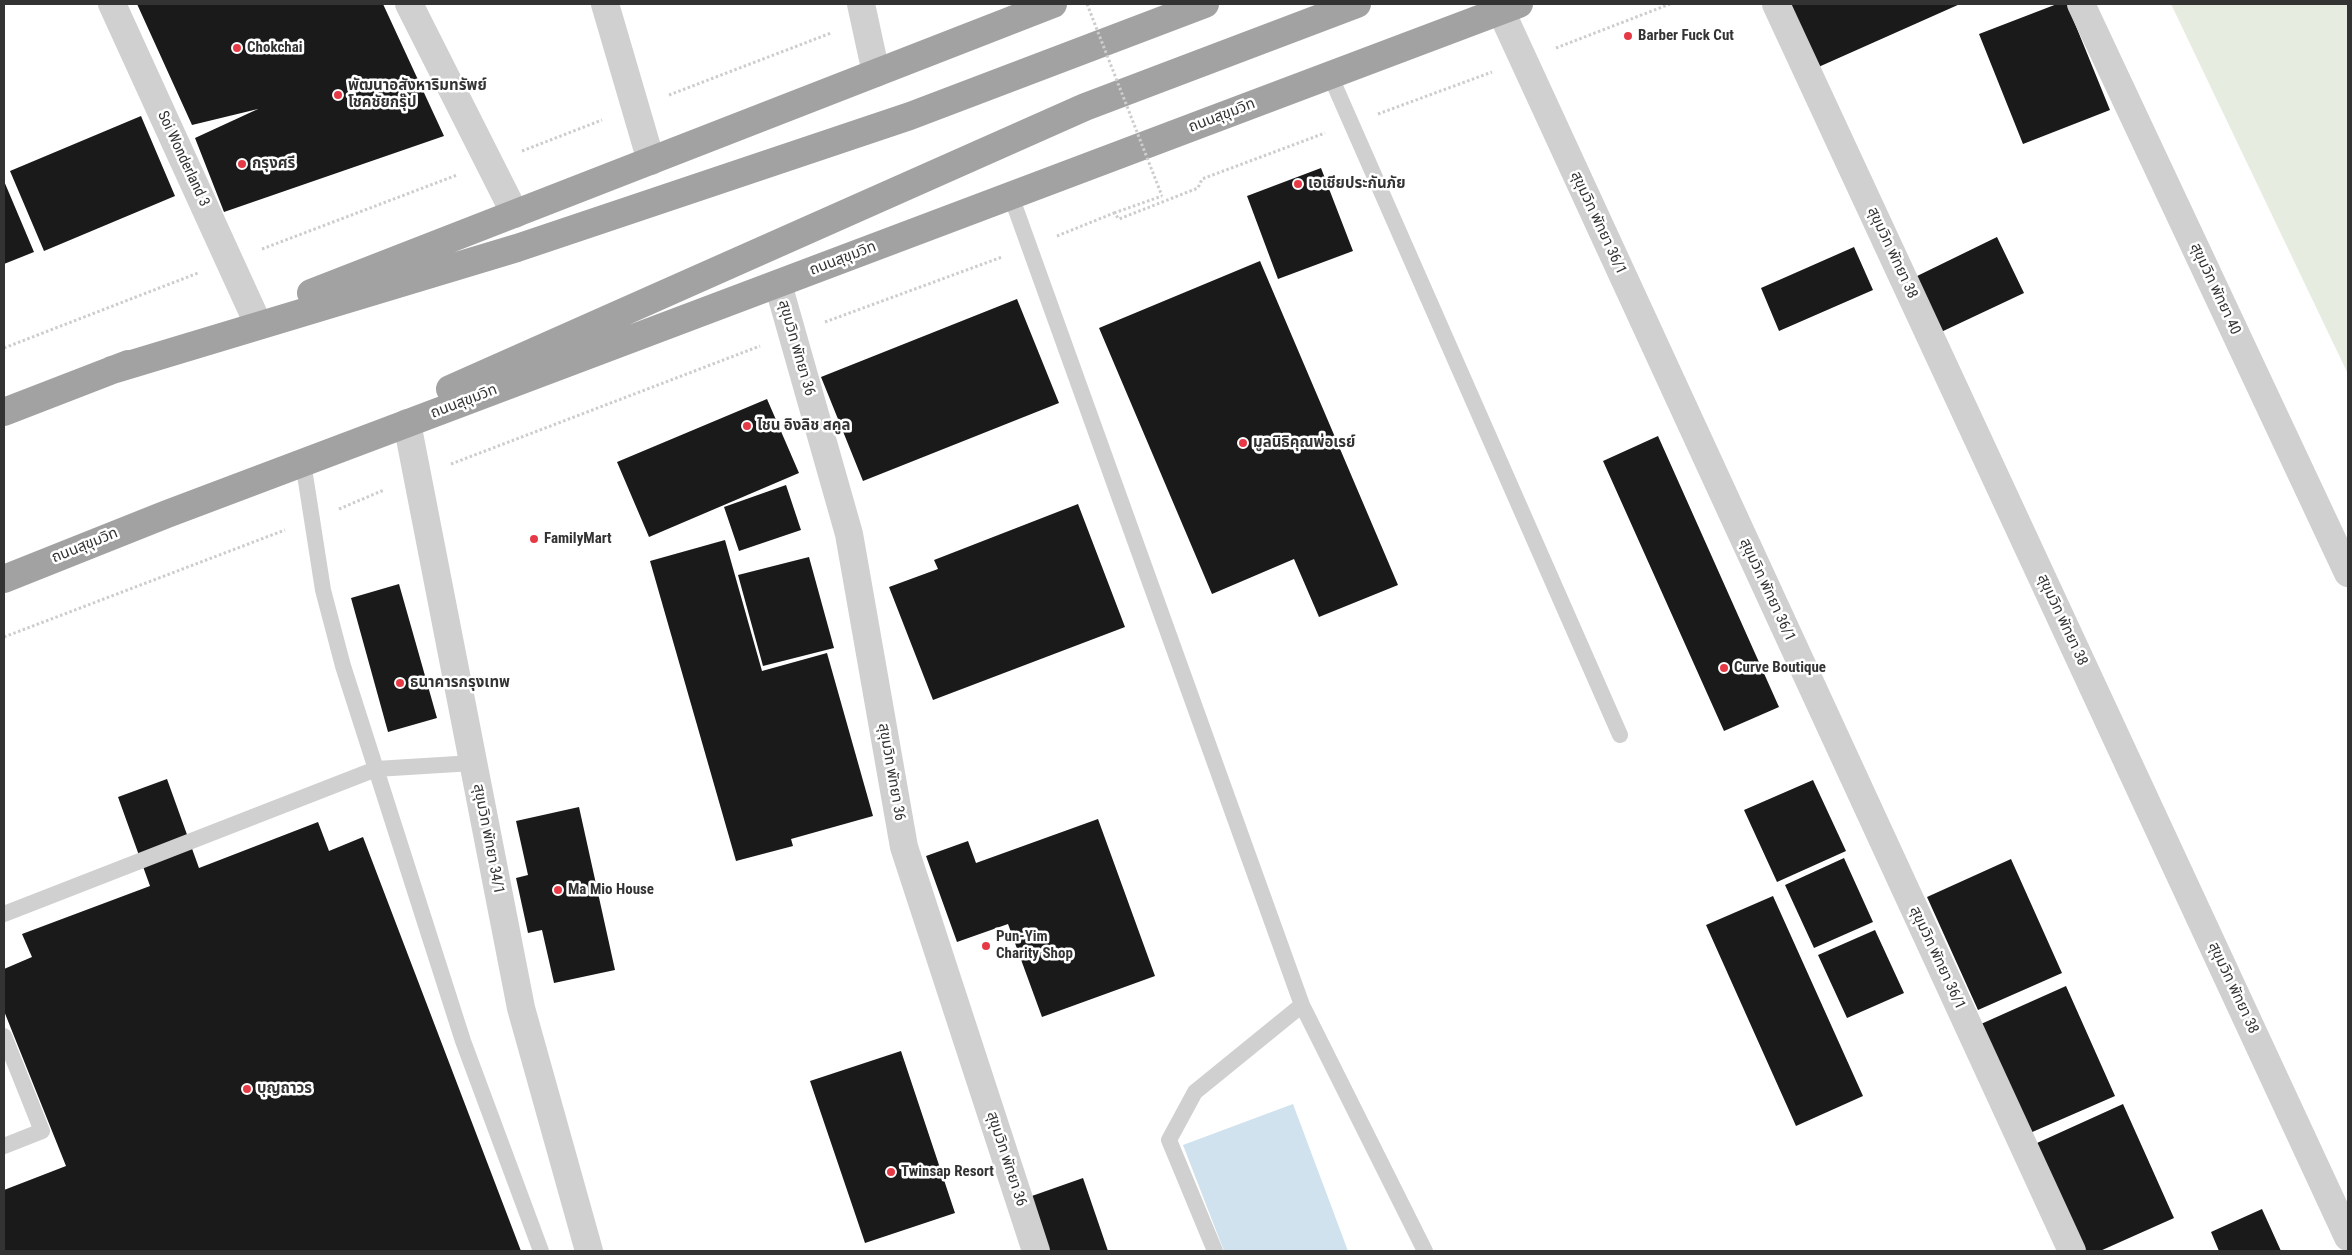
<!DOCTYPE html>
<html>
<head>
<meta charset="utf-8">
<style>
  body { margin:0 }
  #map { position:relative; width:2352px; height:1255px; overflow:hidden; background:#fff; font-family:"Roboto Condensed",sans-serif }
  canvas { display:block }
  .frame { position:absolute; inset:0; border:5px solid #333; pointer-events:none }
</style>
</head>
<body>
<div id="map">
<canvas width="2352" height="1255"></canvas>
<div class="frame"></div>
</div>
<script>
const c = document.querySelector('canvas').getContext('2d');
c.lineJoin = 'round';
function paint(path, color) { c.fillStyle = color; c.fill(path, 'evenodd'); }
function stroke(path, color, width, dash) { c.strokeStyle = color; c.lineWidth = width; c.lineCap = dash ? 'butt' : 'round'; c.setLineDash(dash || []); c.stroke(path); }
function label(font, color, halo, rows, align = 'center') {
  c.font = font + ' "Roboto Condensed","Noto Sans Thai",sans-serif'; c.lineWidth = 5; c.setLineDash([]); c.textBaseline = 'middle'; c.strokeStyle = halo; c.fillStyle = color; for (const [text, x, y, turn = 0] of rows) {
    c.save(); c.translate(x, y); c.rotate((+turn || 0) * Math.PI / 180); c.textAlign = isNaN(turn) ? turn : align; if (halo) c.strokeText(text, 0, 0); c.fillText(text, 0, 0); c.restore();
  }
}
const green = new Path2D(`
  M2171 4H2348V374Z`);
const water = new Path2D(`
  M1293 1104 1348 1251H1224L1183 1145Z`);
const building = new Path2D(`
  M137 4H383L444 136 224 212 195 138 258 109 192 125Z
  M1784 4H1960L1814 69Z
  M2057 4H2067L2110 110 2023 144 1979 34Z
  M141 116 175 196 44 251 10 171Z
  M1321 168 1353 251 1278 279 1247 196Z
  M4 181 34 252 4 264Z
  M1997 237 2024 293 1939 333 1913 278Z
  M1854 247 1873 290 1779 331 1761 288Z
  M1260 261 1398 585 1319 617 1294 559 1212 594 1099 328Z
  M1017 299 1059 403 863 481 821 377Z
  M767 399 799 473 649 537 617 462Z
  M1658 436 1779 707 1724 731 1603 461Z
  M786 485 801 530 739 551 724 507Z
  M1078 504 1125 627 933 700 889 587 938 569 934 560Z
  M725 540 762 671 827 653 873 816 791 839 793 846 736 861 650 561Z
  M809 557 834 648 763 666 738 575Z
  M399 584 437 718 388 732 351 598Z
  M167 779 199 868 318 822 329 851 363 837 521 1251H4V1190L66 1166 4 1011V969L32 957 22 934 150 886 118 797Z
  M1813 780 1846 851 1777 882 1744 810Z
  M579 807 615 970 554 983 542 930 528 933 516 878 528 875 516 821Z
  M1098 819 1155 976 1042 1017 1008 924 957 942 926 856 968 841 976 863Z
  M1844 858 1873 922 1814 948 1785 885Z
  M2011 859 2062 973 1978 1010 1927 897Z
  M1773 896 1863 1096 1796 1126 1706 925Z
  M1875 930 1904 993 1847 1018 1818 955Z
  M2066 986 2115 1096 2030 1133 1981 1024Z
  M901 1051 955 1213 865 1243 810 1081Z
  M2123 1104 2174 1218 2100 1251H2085L2037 1143Z
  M1083 1178 1108 1251H1047L1029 1197Z
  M2262 1209 2281 1251H2219L2211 1232Z`);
const path = new Path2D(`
  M1556 48 1670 4
  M669 95 831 33
  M1378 114 1492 72
  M522 151 602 120
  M1114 213 1162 196
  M1057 236 1114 213 1119 219 1198 188 1202 179 1325 133
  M262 249 457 175
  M825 322 1002 257
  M4 348 198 273
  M451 464 760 346
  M339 509 384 490
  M4 637 285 530`);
const service = new Path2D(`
  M1330 75 1620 735
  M1011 196 1302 1005 1425 1251
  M303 462 323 590 343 666 463 1041 541 1251
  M4 914 376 769 473 763
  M4 1036 42 1131 4 1146
  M1215 1251 1169 1140 1195 1092 1302 1005`);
const minor = new Path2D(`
  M112 4 254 315
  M409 4 515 214
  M605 4 651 161
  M861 4 876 73
  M1776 4 2348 1237
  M2081 4 2348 573
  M1501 11 2072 1251
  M778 284 849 534 904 847 1036 1251
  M407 423 521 1008 589 1251`);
const trunk = new Path2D(`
  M311 293 1053 4
  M112 370 517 248 910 116 1205 4
  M450 389 1085 107 1357 4
  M4 412 128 364
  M4 579 167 514 1519 4`);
const pathBridge = new Path2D(`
  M1087 4 1162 196`);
const markers = [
  [1628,36,5,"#e63946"],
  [237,48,5,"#e63946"],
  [338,95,5,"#e63946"],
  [242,164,5,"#e63946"],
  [1298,184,5,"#e63946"],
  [747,426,5,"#e63946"],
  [1243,443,5,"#e63946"],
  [534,539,5,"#e63946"],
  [1724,668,5,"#e63946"],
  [400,683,5,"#e63946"],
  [558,890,5,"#e63946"],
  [986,946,5,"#e63946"],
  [247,1089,5,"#e63946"],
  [891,1172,5,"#e63946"]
];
const poiNames = [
  ["Barber Fuck Cut",1638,36],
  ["Chokchai",247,48],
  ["พัฒนาอสังหาริมทรัพย์",348,86],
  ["โชคชัยกรุ๊ป",348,103],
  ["กรุงศรี",252,164],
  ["เอเชียประกันภัย",1308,184],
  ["ไชน อิงลิช สคูล",757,426],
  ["มูลนิธิคุณพ่อเรย์",1253,443],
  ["FamilyMart",544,539],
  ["Curve Boutique",1734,668],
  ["ธนาคารกรุงเทพ",410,683],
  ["Ma Mio House",568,890],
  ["Pun-Yim",996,937],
  ["Charity Shop",996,954],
  ["บุญถาวร",257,1089],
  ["Twinsap Resort",901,1172]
];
const streetNames = [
  ["ถนนสุขุมวิท",1222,116,-21],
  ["Soi Wonderland 3",183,159,65],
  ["สุขุมวิท พัทยา 36/1",1598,223,65],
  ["สุขุมวิท พัทยา 38",1892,253,65],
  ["ถนนสุขุมวิท",843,259,-21],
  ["สุขุมวิท พัทยา 40",2215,289,65],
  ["สุขุมวิท พัทยา 36",796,348,74],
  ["ถนนสุขุมวิท",464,402,-21],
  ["ถนนสุขุมวิท",85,546,-22],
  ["สุขุมวิท พัทยา 36/1",1767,590,65],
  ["สุขุมวิท พัทยา 38",2062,620,65],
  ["สุขุมวิท พัทยา 36",891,772,80],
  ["สุขุมวิท พัทยา 34/1",488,839,79],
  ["สุขุมวิท พัทยา 36/1",1937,958,65],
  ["สุขุมวิท พัทยา 38",2233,988,65],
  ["สุขุมวิท พัทยา 36",1006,1159,72]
];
paint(green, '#e6ecdf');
paint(water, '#cfe2ee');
paint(building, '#1a1a1a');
stroke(path, '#cdcdcd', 3, [2.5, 2.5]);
stroke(service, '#d0d0d0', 16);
stroke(minor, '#d0d0d0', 28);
stroke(trunk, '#a2a2a2', 28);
stroke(pathBridge, '#cdcdcd', 3, [2.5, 2.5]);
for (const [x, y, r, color] of markers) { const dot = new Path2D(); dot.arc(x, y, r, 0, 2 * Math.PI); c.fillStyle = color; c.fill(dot); stroke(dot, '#fff', 2); }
label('bold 15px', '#333', '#fff', poiNames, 'left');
label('15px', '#333', '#fff', streetNames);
</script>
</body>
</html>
